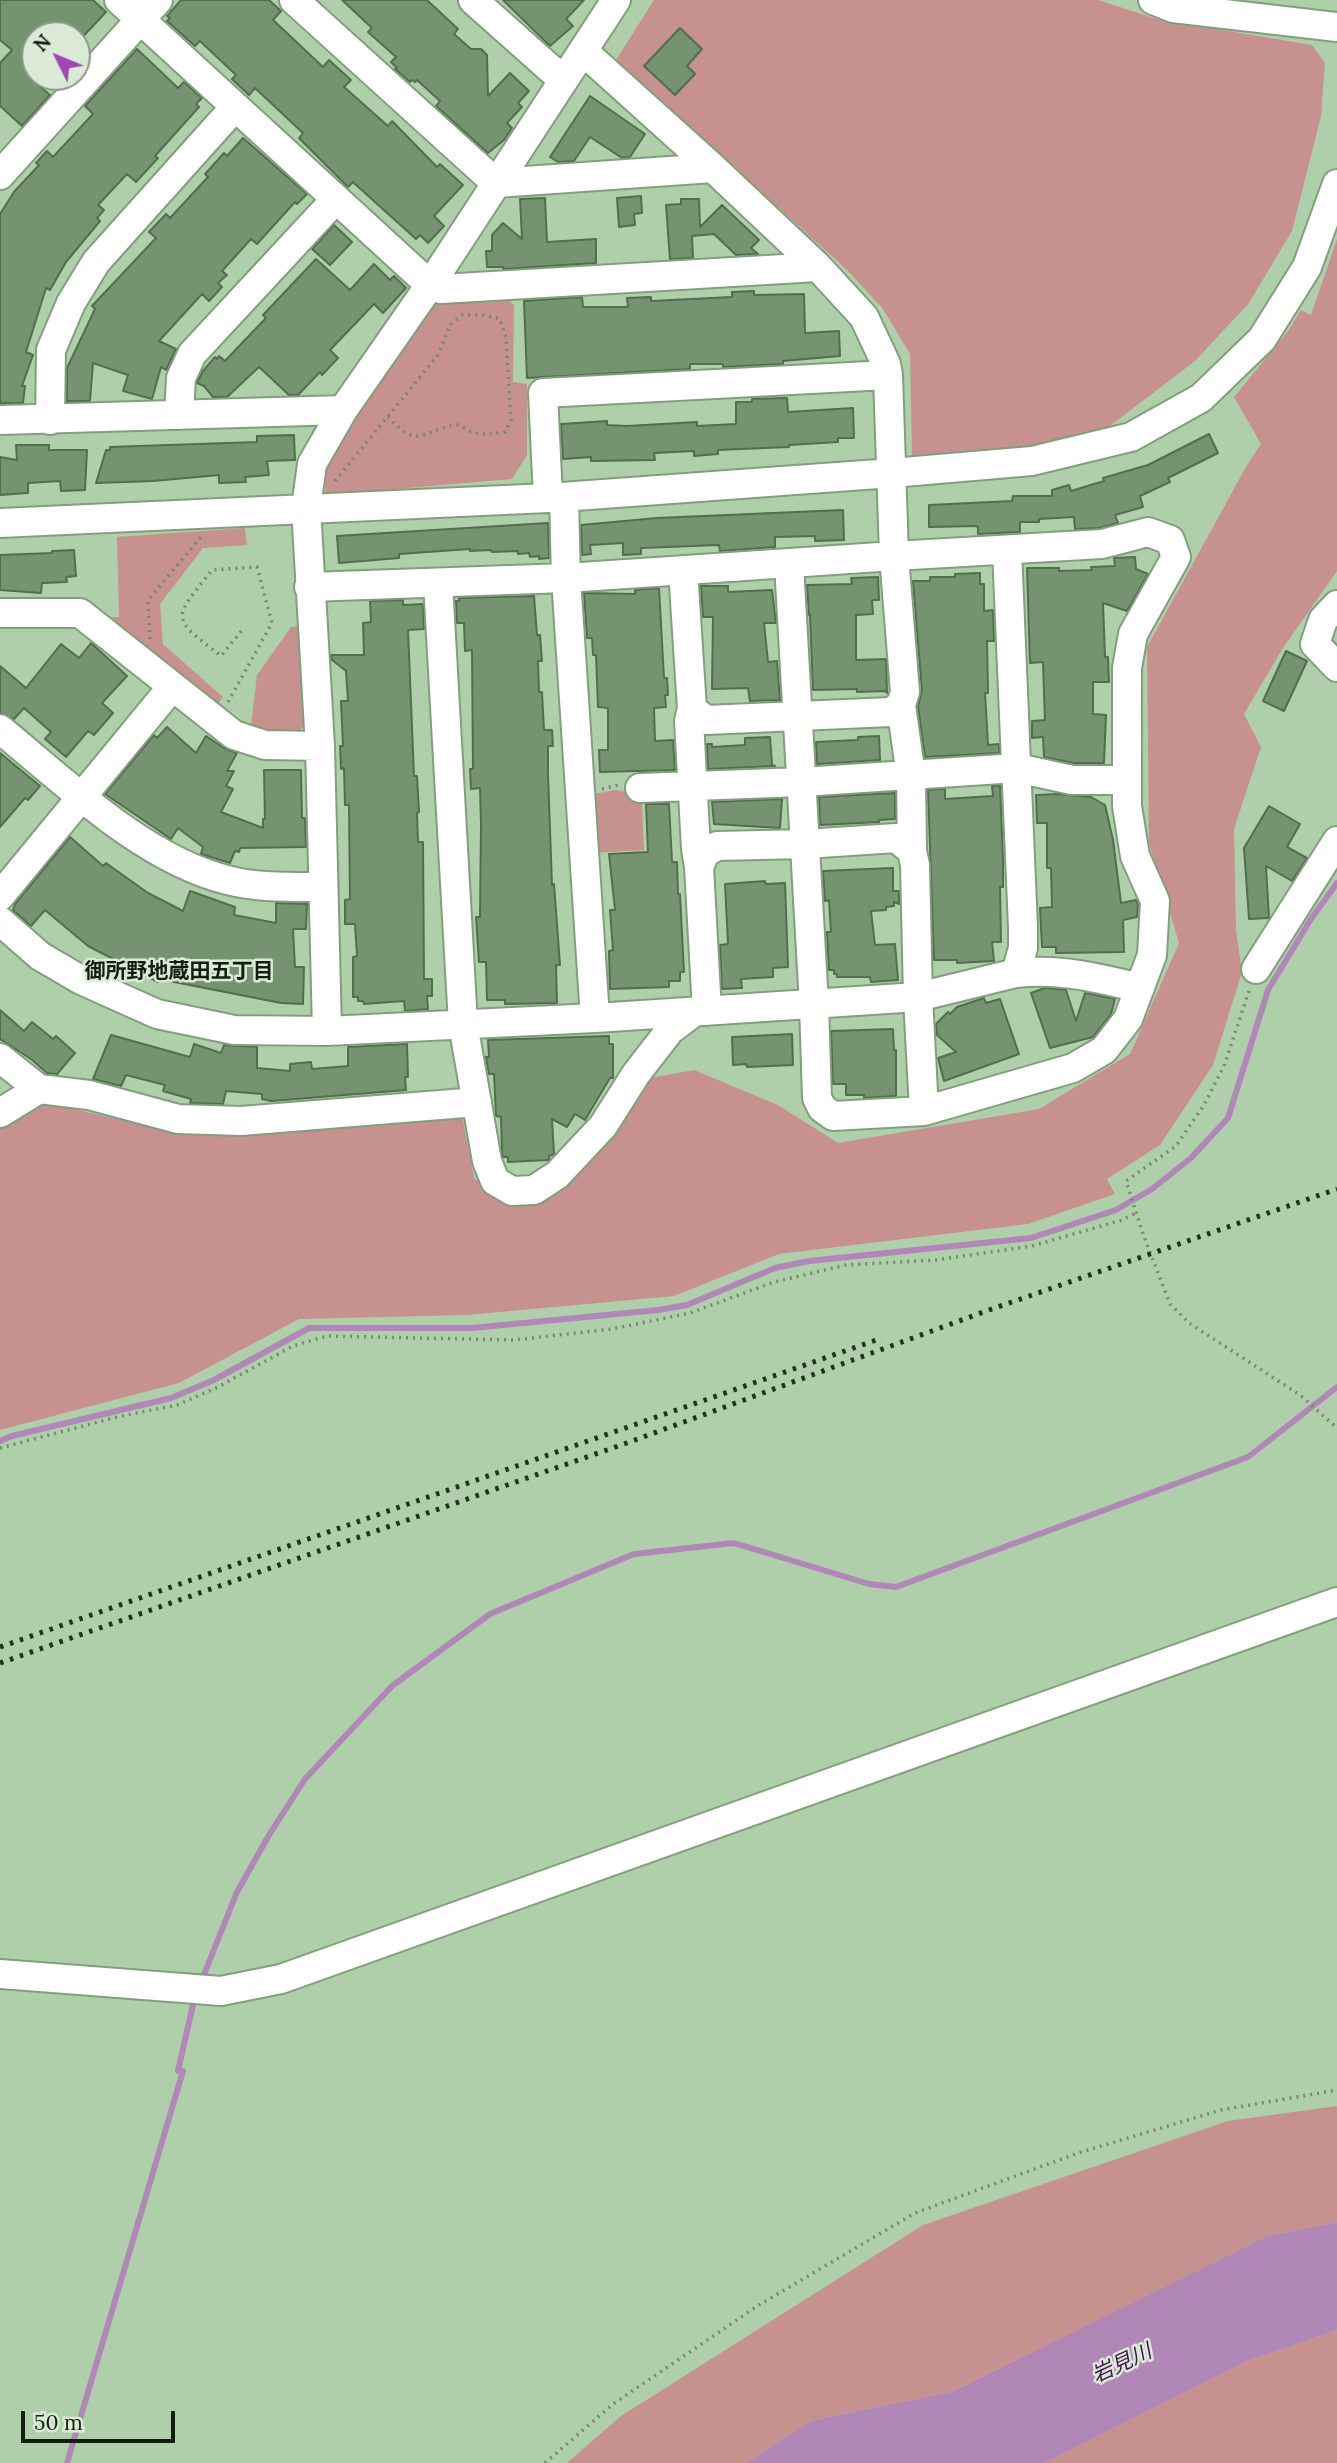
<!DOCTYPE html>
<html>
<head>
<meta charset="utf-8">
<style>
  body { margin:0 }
  #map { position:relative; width:1337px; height:2463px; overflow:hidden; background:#afcfaa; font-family:Lora,serif }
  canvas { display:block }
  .north { position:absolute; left:21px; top:21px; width:70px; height:70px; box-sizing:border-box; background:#daead7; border:2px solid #8a9888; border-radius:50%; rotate:313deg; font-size:19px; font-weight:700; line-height:28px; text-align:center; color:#131e11 }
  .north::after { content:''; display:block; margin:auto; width:24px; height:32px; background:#a147b2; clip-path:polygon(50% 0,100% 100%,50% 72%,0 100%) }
  .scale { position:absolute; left:21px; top:2411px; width:154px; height:32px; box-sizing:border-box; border:4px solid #131e11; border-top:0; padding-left:9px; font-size:21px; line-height:24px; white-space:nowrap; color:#131e11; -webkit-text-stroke:5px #daead7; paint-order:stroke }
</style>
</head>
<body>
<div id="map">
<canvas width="1337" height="2463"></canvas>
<div class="north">N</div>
<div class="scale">50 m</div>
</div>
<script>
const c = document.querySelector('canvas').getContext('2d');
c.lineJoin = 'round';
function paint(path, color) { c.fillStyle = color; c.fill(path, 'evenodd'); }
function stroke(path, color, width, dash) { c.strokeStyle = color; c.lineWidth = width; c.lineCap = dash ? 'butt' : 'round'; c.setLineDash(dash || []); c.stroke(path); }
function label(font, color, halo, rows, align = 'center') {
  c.font = font + ' Lora,"Noto Sans JP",serif'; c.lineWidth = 5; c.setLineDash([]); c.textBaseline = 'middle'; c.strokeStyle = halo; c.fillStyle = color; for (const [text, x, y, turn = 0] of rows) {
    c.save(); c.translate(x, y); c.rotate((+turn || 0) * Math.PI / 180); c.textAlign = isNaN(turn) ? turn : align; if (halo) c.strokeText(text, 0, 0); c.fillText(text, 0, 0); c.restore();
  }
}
const green = new Path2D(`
  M654 0H1098L1157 19 1312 45 1325 63 1321 116 1292 231 1249 303 1195 361 1102 432 1040 450 912 458 910 354 883 309 847 270 616 60Z
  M1337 239V571L1283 648 1244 714 1261 747 1234 829 1236 930 1242 972 1213 1065 1160 1145 1107 1179 1115 1194 1028 1224 779 1254 674 1296 467 1315 299 1319 179 1383 0 1430V1128L43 1102 156 1128 428 1107 463 1120 474 1178 511 1207 563 1185 644 1079 694 1070 778 1105 838 1143 1039 1109 1130 1054 1179 943 1149 843 1147 647 1247 465 1261 444 1234 397 1288 331 1301 310 1311 315Z
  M506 298 514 305 513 382 527 384V455L512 479 326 495 324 459 427 301Z
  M245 528 247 545 203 548 160 604 163 644 223 697 213 710 95 617H119L117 537Z
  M301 626 306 722 297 735 261 733 251 726 257 675 291 627Z
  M616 790 635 793 642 802 644 850 590 853 587 795Z
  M1337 2106V2222L1267 2236 954 2391 811 2421 747 2463H567L621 2416 923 2225 1228 2121Z
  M1337 2330V2463H1045L1247 2361Z`);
const water = new Path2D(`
  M1337 2222V2330L1247 2361 1045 2463H747L811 2421 954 2391 1267 2236Z`);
const stream = new Path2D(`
  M0 1441 12 1436 171 1398 214 1380 309 1328H472L658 1310 687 1305 775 1268 809 1261 1031 1238 1116 1210 1152 1189 1191 1158 1228 1118 1268 990 1311 919 1337 883
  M201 1982 237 1892 269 1835 305 1779 392 1686 490 1614 634 1554 734 1543 869 1584 896 1587 1248 1457 1337 1387
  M67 2463 183 2071H178L195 1996`);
const building = new Path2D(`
  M0 0H93L106 12 77 43V35H35V77L42 79 37 84 50 95 22 126 0 106V63L12 50 0 40Z
  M181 0H269L281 11 273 20 323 67 329 60 351 80 344 87 388 126 392 121 437 167 440 164 463 185 434 216 444 226 428 243 420 235 416 239 355 184 353 182 348 187 299 138 303 133 255 88 249 95 232 79 236 75 200 41 195 46 167 21 170 18 167 16Z
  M342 0H427L458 29 454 34 471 49H481L487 55 488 96 510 73 529 91 518 103 522 107 507 123 512 128 504 140 488 153 436 106 440 101 417 80 415 82 412 80 410 82 395 69 397 68 391 62 396 57 368 32 372 28Z
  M503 0H584L566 19 573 26 550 46Z
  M680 28 702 49 687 66 695 74 675 95 644 66Z
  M137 49 178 88 184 82 202 98 196 104 199 107 155 156 158 158 136 182 127 174 98 205 104 210 97 218 100 221 66 262 50 290 46 288 26 352 33 355 22 386H25L23 403H0V214L14 192 39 165 36 163 47 151 53 157 93 114 85 106Z
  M590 96 645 134 630 157 622 158 590 137 574 161 558 162 550 157Z
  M243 138 307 194 297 204 295 202 257 244 251 239 222 271 227 275 218 283 222 287 209 301 202 294 159 341 176 349 166 370 161 367 152 399 123 391 128 375 93 363 90 401H67V368L95 309 92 306 156 238 149 232 166 214 170 218 208 177 205 174 224 153 227 156Z
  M641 196 642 213 634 214 635 225 619 227 617 198Z
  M545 198 547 242 596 239V263L503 269V267H487L486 251H492V235L503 223 522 239 520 199Z
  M681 199H699L700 227 722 205 759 240 751 248 758 254 736 255 714 234 692 236 693 258 670 259 666 205 681 204Z
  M334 225 352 242 330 265 312 249Z
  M316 259 350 290 374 264 390 280 394 276 406 288 383 313 374 304 330 350 338 358 322 375 320 372 298 395H289L259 367 227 397H213L204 386 197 383 203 371 215 357 217 359 219 356 225 361 243 342 266 318 263 315Z
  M754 291V295L804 294 805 333 839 331 840 356 783 361V364L723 367V364H690V369L527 378 524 301 582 297 583 307H628L627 298 651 297V301L732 297V292Z
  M787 398 788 412 853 408 854 438H838V442L789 445V447L718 450V454L694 456V451L654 453 655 460 591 461V457L563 459 561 424 607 421V425L627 426 697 422V426L736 424V402H752V399Z
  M1209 434 1218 453 1168 478 1170 482 1140 496 1143 507 1115 515 1118 523 1099 528 1075 529 1074 517 1039 519V522H1020V532L978 534V527L976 526 929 527V505L1012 501 1013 496H1052V490L1069 485 1071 491 1104 481 1103 478 1148 465Z
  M294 435 295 460 267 461 269 475 245 477 246 482 219 483V475L153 481 96 483 106 450H110V447L257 442V436Z
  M16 445H49V450H87L85 490 61 491 60 481 28 483V493L0 495V457L17 460Z
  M843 510 844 540 815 541V536L775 537V547L720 551 719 545 641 548V554L623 555V543L590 545 591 554 582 555 581 525 657 518Z
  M548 523 549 558 539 559V556L530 557 529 553 518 554V551L492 552 491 550 470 551V549L399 554V558L339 563 337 536Z
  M74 550 76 576 66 577 67 582 42 583 41 593 0 590V555L52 553V551Z
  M1135 557 1136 569 1148 574 1127 611 1103 603 1105 657H1108L1109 682H1093V714L1106 715 1104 763H1074L1044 757 1043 737 1032 738V721L1045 720 1043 662 1030 663 1027 568H1059V571L1092 570 1091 567 1115 566 1114 558Z
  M980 573V584H984V611L993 610 994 641H987L988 693H985L988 745 999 744V753L925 757 918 706 922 691 913 581H930V577H955V574Z
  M878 577 879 600H872L873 614 856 615V660L886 659 887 693 885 691 857 692V689L813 690 810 615H809L807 585 852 584 851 578Z
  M701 586H728V592L772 590 776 623H764L768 662 777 661 780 700 750 701 748 688 712 689 713 617H703Z
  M659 588 664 678H667L668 695H665L666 707 654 708 655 741 673 740 675 770 600 772 599 750H608V708L598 707 596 655H593L592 638H587L584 593 635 594V590Z
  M534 596 537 635H540L542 661H538L539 692H542L544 730H552L553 746H548V774L552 885 554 884 560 965H556L557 1003 505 1004V1000H487L486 962H479L476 917H480L481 825 480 788 471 789 470 769H473L472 650 465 651 464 623H457L456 601H459V598Z
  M403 600V605L423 604 424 629 408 630 414 776H417L419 812 417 813 418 842H423L424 979H432V996H427L428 1009 405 1011 404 1001 364 1004 363 1001H358V997H353V957L357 956 355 924H345V900L350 899 349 805H345L344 768 341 769 340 746H343L341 701H348L346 671 332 660 331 655H364L363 623 371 622 370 601Z
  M91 643 127 676 102 703 113 713 94 735 88 731 66 757 45 739 51 732 24 708 14 719 0 713V666L26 688 61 644 79 658Z
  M1286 651 1307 661 1284 711 1263 701Z
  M167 727 196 753 206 736 224 748 237 753 227 771H234L226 786 233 789 221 812 263 828V819H265L264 770H301L302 818H305L306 847 240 848 239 852 235 851 230 863 201 854 203 847 178 828 171 839 105 794 154 735 157 738Z
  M879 736 880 760 817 764 816 742 858 740V737Z
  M770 737 772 765 775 766 708 769 707 744H712V747L745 745V738Z
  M0 753 40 786 28 800 25 798 0 827Z
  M992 786H1000L1003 858V887H1000L1001 942H992L994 961 957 963V960H934L928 790 945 789V799L993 796Z
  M895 793V819L879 820V822L820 825 819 797Z
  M1058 794 1091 797 1105 805 1113 840 1121 903 1136 900 1138 904 1137 917 1123 920 1124 952 1056 953V947H1042L1040 908 1052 907 1051 868H1047V823H1037L1036 795Z
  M782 799 780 828 714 824 712 802Z
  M646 804H669L672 862H677L678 894H680L684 972H680V981H669V987L610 989 609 951 613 950 610 910H615L609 854 648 852Z
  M1269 806 1300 824 1287 847 1307 858 1292 881 1266 866 1269 918 1249 919 1244 848Z
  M70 837 103 866 106 863 148 893 183 911 190 891 235 907 234 915 276 923V903L307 904 306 929H293L295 967H304L303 1004 281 1003 159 979 158 982 88 946 45 910 31 926 13 910 15 904Z
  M893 868V891H899V904L894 902V906L886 907V910L871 911 875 945 895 944 898 980 871 982 870 977H837V974H834V970H829L827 932H831L829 900 825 901 823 871Z
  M765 881 766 884 785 883 788 967 773 968V977L741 979 742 988 722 989 720 945 728 944 725 884Z
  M1045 988 1066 990 1076 1021 1085 993 1115 999 1111 1014 1093 1037 1050 1048 1031 993Z
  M984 998 986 1003 1000 999 1019 1054 944 1081 938 1058 956 1052 937 1035 936 1024 948 1012 950 1014 957 1007Z
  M0 1010 24 1031 32 1022 53 1039 56 1036 75 1053 57 1074 47 1073 31 1059 0 1039Z
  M893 1029 894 1050H896V1096L864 1098V1095H846V1084H833L831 1031Z
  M792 1034 793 1065 747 1067 746 1064 733 1065 732 1037Z
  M111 1035 190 1057 194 1044 221 1053 224 1045 257 1047V1068L290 1071V1064L311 1062 312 1069 348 1066V1047L407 1044 408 1077H405L406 1090 271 1101 262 1099V1094L226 1091 223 1104 190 1103 191 1099 163 1091 165 1085 126 1075 121 1086 93 1079Z
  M609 1036V1044H613V1078H610L585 1120 575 1114 567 1127 552 1119 554 1154 549 1156V1160L508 1162V1157H503L502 1153 501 1117 496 1116 494 1074H489L486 1057H489L488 1040Z`);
const path = new Path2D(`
  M335 481 438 355 450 325 462 315H484L500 319 506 339 511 420 505 432C493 434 484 435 472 432 467 430 462 426 457 425 442 425 429 437 414 436 403 434 394 423 387 416
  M150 639 148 600 201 537
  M228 702 272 623 257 567 212 570C173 620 169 616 221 656L243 629
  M602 789 618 785
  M1249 991 1224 1066 1204 1105 1176 1146 1126 1181 1143 1234 1170 1304 1189 1323 1300 1395 1337 1428
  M0 1448 117 1417 177 1405 216 1388 293 1346 327 1336 513 1340 612 1329 690 1313 774 1282 846 1265 936 1260 1032 1246 1122 1220 1138 1212
  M545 2463 613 2404 759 2305 915 2213 1078 2153 1221 2110 1337 2090`);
const minor = new Path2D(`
  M119 0 430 285 441 289 818 267
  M294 0 496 183 713 168
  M473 0 563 80
  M1153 0 1173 8 1337 27
  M583 51 713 168 818 267 864 317 886 364 888 375 894 556 1102 544 1148 532 1170 540 1176 557 1133 634 1127 668V806L1135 856 1155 901 1152 955 1128 1019 1104 1050 1073 1068 924 1111 833 1116 822 1108 817 1098 814 1005 789 564
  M0 175 158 0
  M179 415 181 378 192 354 336 199
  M0 420 343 410
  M50 420 51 350 71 303 96 262 235 107
  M564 497 566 578 595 1018
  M548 498 543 393 888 375
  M0 523 548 498 892 473 1032 461 1131 437 1201 398 1262 339 1307 267 1337 184
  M438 583 463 1024 487 1161 495 1181 512 1191 534 1190 557 1175 603 1126 636 1074 670 1030 694 1012
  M309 587 566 578 894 556 905 692 901 705 891 712 706 720 692 709 683 570
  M1337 605 1323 620 1315 644 1337 667
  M0 613H80L234 735 265 745 320 746
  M901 705 911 776 912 851
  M692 709 689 721 696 849 699 867
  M0 729C66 783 143 859 227 880 258 888 291 887 323 887
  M640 788 801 782 1017 768 1072 780H1127
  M0 896 172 687
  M0 921 40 956 81 980 157 1014 234 1030 327 1031 595 1018 918 997 1016 973 1023 948V928L1007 550
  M1256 969 1337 841
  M1016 973C1058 968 1099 978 1140 988
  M707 1011 699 867 705 853 717 846 805 844 896 838 912 851 915 865 918 997 924 1111
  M327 1031 320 746 306 508 312 464 343 410 430 285 616 0
  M0 1058 39 1089 0 1113
  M39 1089 89 1095 178 1119 241 1121 477 1102
  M0 1974 221 1991 281 1979 1337 1602`);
const rail = new Path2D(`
  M0 1647 882 1338
  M0 1663 624 1444 989 1310 1337 1189`);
const neighbourhoodNames = [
  ["御所野地蔵田五丁目",179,972]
];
const waterNames = [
  ["岩見川",1122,2364,-25]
];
paint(green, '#c79190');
paint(water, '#b087b7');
stroke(stream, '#b087b7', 6);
paint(building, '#769371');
stroke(building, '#516e4d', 2);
stroke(minor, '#819f7c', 32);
stroke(path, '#738a6f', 3.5, [2, 5]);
stroke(minor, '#fff', 28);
stroke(rail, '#233021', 5, [3.5, 7]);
label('bold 21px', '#131e11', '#daead7', neighbourhoodNames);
label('italic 21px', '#461450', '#daead7', waterNames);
</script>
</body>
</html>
